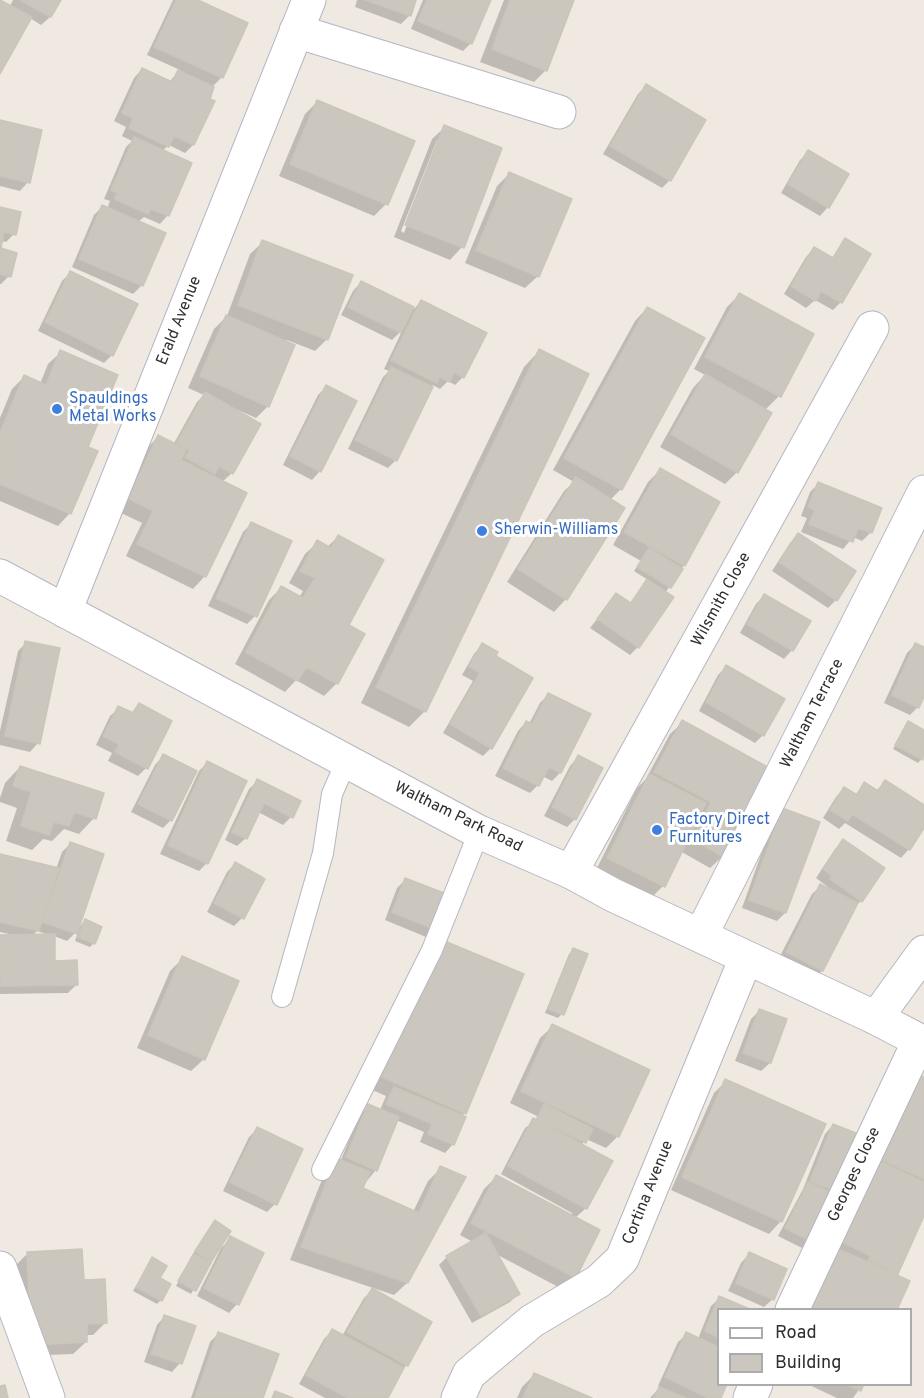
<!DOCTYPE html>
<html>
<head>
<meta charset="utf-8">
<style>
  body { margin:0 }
  #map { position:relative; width:924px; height:1398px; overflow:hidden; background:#efe9e1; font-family:Overpass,sans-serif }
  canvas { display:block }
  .legend { position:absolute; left:717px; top:1308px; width:195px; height:78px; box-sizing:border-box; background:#fff; border:2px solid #ababab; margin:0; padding:8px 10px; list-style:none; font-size:18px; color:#2e2e2e }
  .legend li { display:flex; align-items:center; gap:12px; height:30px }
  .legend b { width:30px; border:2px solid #ababab }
</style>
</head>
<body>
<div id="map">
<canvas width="924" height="1398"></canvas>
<ul class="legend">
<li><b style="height:8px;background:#fff"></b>Road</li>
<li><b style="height:16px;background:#cbc7bf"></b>Building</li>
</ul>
</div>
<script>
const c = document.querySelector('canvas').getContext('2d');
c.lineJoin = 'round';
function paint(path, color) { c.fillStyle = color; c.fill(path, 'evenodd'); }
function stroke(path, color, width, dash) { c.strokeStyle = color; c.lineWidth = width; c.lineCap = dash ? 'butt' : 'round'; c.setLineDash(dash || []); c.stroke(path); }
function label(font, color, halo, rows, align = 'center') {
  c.font = font + ' Overpass,sans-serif'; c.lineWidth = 6; c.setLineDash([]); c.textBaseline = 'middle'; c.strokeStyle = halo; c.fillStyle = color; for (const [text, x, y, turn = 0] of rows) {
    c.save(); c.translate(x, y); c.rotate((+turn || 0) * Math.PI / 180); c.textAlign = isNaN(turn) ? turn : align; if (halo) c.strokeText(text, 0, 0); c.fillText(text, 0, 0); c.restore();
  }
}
const shadow = new Path2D(`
  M13 0H59L50 17 41 25 30 18 0 71V1L10 6Z
  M173 0H194L222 77 212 87 208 99 213 102 193 145 185 153 169 145 162 151 168 215 160 224 144 217 138 222 164 234 142 285 133 294 72 267 94 215 102 207 107 209 110 201 104 199 126 147 132 141 122 136 126 127 114 121 134 78 142 69 169 82 180 70 147 55Z
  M357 0H415L409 16 401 24 355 7Z
  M423 0H489L471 43 463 51 411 29Z
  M504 0H572L546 70 534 82 480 62Z
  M646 86 670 180 662 188 603 154 638 94Z
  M317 102 386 204 374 216 279 176 305 114Z
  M0 122 28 182 20 191 0 186Z
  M445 127 462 247 450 260 394 237 432 139ZM437 140H440L404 233 401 231Z
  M809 152 828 207 820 216 781 193 800 160Z
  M509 174 538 276 525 288 465 263 497 186Z
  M0 208 14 234 6 242 1 241 0 244Z
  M845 240 841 302 833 310 815 300 806 308 784 294 806 257 814 248 831 259Z
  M263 242 327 339 315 351 287 340 268 406 256 418 238 410 232 473 222 482 205 576 193 589 126 556 142 523 117 511 146 449 158 437 173 445 197 402 204 395 188 388 214 329 227 316 250 254Z
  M0 250 9 276 1 284H0Z
  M70 273 112 355 104 363 38 331 62 281Z
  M361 282 414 309 421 301 463 377 455 385 448 381 440 389 433 385 431 387 396 460 388 468 348 449 383 377 389 371 384 369 403 329 392 340 341 315 353 291Z
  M739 295 812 334 779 396 765 410 737 472 725 484 660 447 693 388 705 375 694 369 727 307Z
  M647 308 621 489 610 500 566 599 554 612 507 582 564 491 574 482 553 470 635 321Z
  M539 351 425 711 409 727 361 703 524 367Z
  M61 352 86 448 70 513 58 526 0 501V418L12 389 24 377 40 384 48 364Z
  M327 386 320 471 312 480 283 465 318 395Z
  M660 470 718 503 681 570 665 593 638 647 630 655 590 628 616 595 629 604 648 580 634 571 641 561 613 545 648 482Z
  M818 484 871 532 862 541 853 537 843 549 801 532 807 518 801 516 810 492Z
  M251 524 255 616 247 624 208 606 243 532Z
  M798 535 836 600 828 608 772 571 790 543Z
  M338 537 347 625 363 634 337 683 324 696 296 680 285 692 235 664 269 600 281 588 299 598 303 591 289 583 305 554 318 542 327 547Z
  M764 596 792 650 784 659 740 633 756 604Z
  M26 643 38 743 30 752 0 745V731L18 651Z
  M482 645 491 748 483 756 443 733 473 681 462 675 474 654Z
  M915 645 924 649V693L918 707 910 715 884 703 907 653Z
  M726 667 763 735 755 743 699 711 718 675Z
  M548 695 560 773 552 781 542 776 538 785 530 793 495 776 518 731 526 722 529 724 540 703Z
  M139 705 170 721 146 768 138 776 108 761 112 753 96 745 110 716 119 708 130 714Z
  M683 722 769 769 723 856 710 868 680 851 663 886 651 898 596 870 637 788 646 779 670 734Z
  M908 723 924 731V756L918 763 893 749Z
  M163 756 171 820 163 828 131 812 155 765Z
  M578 757 575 819 567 827 544 816 570 766Z
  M207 763V863L199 871 160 854 199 771Z
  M20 767 94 818 79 834 64 829 52 841 43 839 32 850 6 841 17 808 0 802V798L5 783Z
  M258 781 291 817 283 825 258 812 246 838 237 846 225 840 249 789Z
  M885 782 924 807V825L909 849 901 858 845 823 839 829 823 818 836 797 844 788 855 795 864 784 876 791Z
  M783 810 785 913 777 921 742 908 774 818Z
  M844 841 861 901 855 907 822 971 814 979 778 960 812 894 821 886 828 890 829 888 816 878 835 849Z
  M70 844 77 929 85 921 94 943 90 947 75 941 79 929 67 941 54 936V962L76 985 68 993 0 994V937L13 935 0 932V855L56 869 62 852ZM37 931 49 935 32 936Z
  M235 864 242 918 234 926 207 912 227 872Z
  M405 880 434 929 426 937 385 920 397 888Z
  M573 950 562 1014 558 1018 545 1013 569 954Z
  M430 954 465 1113 461 1117 453 1144 445 1153 420 1142 424 1132 396 1120 376 1170 360 1189 413 1212 428 1181 441 1168 407 1283 394 1295 290 1260 325 1172 340 1162 360 1114 369 1106 380 1110 386 1096 370 1089Z
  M183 958 204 1059 191 1071 137 1048 170 971Z
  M760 1010 785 1020 770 1063 761 1071 735 1061 751 1019Z
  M553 1026 618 1136 606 1148 586 1139 581 1146 586 1208 575 1218 574 1277 562 1289 496 1254 518 1294 510 1302 472 1323 439 1265 447 1257 473 1242 460 1235 484 1189 496 1177 571 1216 572 1213 501 1174 525 1128 535 1121 537 1116 510 1103 540 1038Z
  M924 1079V1212L896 1273 801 1310Z
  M726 1081 781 1221 769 1234 671 1190 714 1093Z
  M833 1125 859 1136 804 1249 778 1236 803 1189 825 1134Z
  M257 1129 275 1204 267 1212 223 1191 249 1137Z
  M215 1222 210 1261 191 1294 176 1286 192 1255Z
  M231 1238 262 1254 237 1304 229 1313 197 1296 221 1248Z
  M28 1253 82 1281 105 1323 93 1335H86V1342L73 1354 19 1356 16 1265Z
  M749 1254 773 1299 764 1307 728 1291 741 1263Z
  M152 1259 158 1279 161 1300 157 1304 133 1291Z
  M372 1290 407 1365 401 1371 386 1398H325L299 1384 324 1339 332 1331 342 1336 364 1298Z
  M720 1298 719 1398H650L660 1387 658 1386 678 1342 687 1334 698 1339 711 1306Z
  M165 1316 180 1363 172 1372 144 1362 157 1325Z
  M218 1334 262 1398H191L210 1342Z
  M535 1374 588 1398H517L522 1387Z
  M807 1384H863L853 1398H837Z`);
const building = new Path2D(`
  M0 0 32 17 0 74Z
  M20 0H61L51 17Z
  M176 0H198L248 23 223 78 154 47Z
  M365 0H416L411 16Z
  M427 0H491L472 44 418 21Z
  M510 0H574L547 71 492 49Z
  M142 68 172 82 178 70 214 87 210 99 215 101 194 145 174 136 169 147 129 128 133 118 122 113Z
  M646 84 706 120 671 181 610 146Z
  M317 100 415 141 388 205 290 164Z
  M0 120 42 130 30 183 0 176Z
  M444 125 502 148 464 248 405 225Z
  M134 137 192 163 169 216 151 209 148 214 115 199 117 193 111 190Z
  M808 150 849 174 829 208 788 184Z
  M509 172 572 199 539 277 476 250Z
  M102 205 166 233 143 286 79 259Z
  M0 207 21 212 16 235 4 232 1 248 17 253 11 277 0 274Z
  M845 238 871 254 842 303 821 291 816 301 791 286 814 247 833 258Z
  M262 240 353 275 328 340 238 305Z
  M70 271 138 304 113 356 45 322Z
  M361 281 414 307 401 333 348 307Z
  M739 293 814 334 781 397 705 357Z
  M421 300 487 333 464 378 454 372 450 382 440 377 437 383 391 360Z
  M647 307 705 338 622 490 564 458Z
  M226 315 295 345 269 407 200 376Z
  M539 349 589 374 426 712 376 687Z
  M60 350 118 375 88 447 98 451 71 514 0 484V433L24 375 46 385Z
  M391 367 433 387 397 461 355 440Z
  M705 374 772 413 738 473 671 434Z
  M326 385 357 401 321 472 290 456Z
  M205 392 261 424 233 474 219 466 215 474 185 457 190 450 177 442Z
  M158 435 186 449 181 460 247 493 206 577 137 544 153 511 128 498Z
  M660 468 720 502 685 566 624 532Z
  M576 477 625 508 567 600 518 569Z
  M818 482 882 508 872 533 858 528 853 542 809 524 815 510 808 507Z
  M251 522 292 541 257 617 216 598Z
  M798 533 856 571 837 601 779 562Z
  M338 535 384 560 349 625 365 634 338 684 306 667 298 681 246 652 281 586 303 598 315 578 300 571 317 540 331 548Z
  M649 548 683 569 671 588 637 567Z
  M647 579 674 597 639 648 597 619 616 593 631 603Z
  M764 594 811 621 793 651 747 624Z
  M25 641 60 648 40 744 5 736Z
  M482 643 498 652 496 656 533 678 492 749 450 724 480 673 469 666Z
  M915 643 924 647V697L919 708 892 695Z
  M726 665 785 699 764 736 706 702Z
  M548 693 591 714 561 773 549 767 539 786 503 768 526 721 532 724Z
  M139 703 172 721 148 769 115 752 119 744 103 736 118 706 133 713Z
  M682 720 771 769 724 857 692 839 711 802 654 772Z
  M908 721 924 730 923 760 895 745Z
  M163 754 197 771 172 821 138 804Z
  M578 755 603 768 576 820 552 807Z
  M207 761 247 781 208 864 168 845Z
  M20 766 104 793 96 819 74 812 69 826 54 822 49 835 21 826 31 792 13 786Z
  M649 774 706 803 665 887 607 858Z
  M257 779 301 801 293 818 264 803 247 839 232 832Z
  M885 780 924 805V828L910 850 852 814 848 821 830 810 844 787 857 795 864 782 878 791Z
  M782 808 820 822 786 913 749 900Z
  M843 839 885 868 862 902 830 879 832 876 823 869Z
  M70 842 104 854 77 934 43 922Z
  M0 854 59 868 39 931 0 922Z
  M235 862 265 879 244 919 214 903Z
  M405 878 449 895 436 930 392 912Z
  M820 884 858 903 823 971 786 952Z
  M85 919 102 927 95 944 78 937Z
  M55 934V961L77 960 78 985 1 986 0 935Z
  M442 940 524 974 466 1114 382 1077Z
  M573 948 588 954 564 1015 548 1009Z
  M182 956 239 981 205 1060 148 1035Z
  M759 1009 787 1019 771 1063 743 1053Z
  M552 1024 650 1070 619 1137 521 1091Z
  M917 1074 924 1077V1179L878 1158Z
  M725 1079 826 1124 782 1222 682 1177Z
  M394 1087 466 1117 454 1145 428 1134 432 1124 386 1104Z
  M368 1104 399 1117 377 1171 346 1157Z
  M544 1104 593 1129 586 1143 537 1119Z
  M533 1118 613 1161 587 1209 508 1166Z
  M833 1124 861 1135 838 1192 810 1181Z
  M257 1127 303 1149 277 1205 230 1182Z
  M336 1158 370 1172 363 1188 419 1213 440 1166 466 1177 408 1283 301 1247Z
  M877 1160 924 1182V1216L898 1274 868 1260 871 1256 840 1241Z
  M496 1175 600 1230 576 1278 471 1223Z
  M808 1182 836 1195 813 1242 785 1228Z
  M215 1220 231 1231 211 1262 195 1251Z
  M486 1233 520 1294 481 1316 446 1256Z
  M230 1236 264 1253 239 1305 204 1288Z
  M834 1247 910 1281 897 1310H806Z
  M82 1249 84 1280 105 1279 107 1323 87 1324V1342L31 1345 27 1252Z
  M749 1252 787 1269 774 1300 736 1283Z
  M194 1254 211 1263 196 1291 178 1281Z
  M152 1257 167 1266 160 1278 171 1284 162 1301 136 1287Z
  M372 1288 432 1322 408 1366 347 1332Z
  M719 1296 752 1310H718V1337L705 1331Z
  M164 1315 196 1326 182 1364 151 1354Z
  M332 1329 404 1368 388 1398H348L306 1375Z
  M218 1332 279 1354 263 1398H195Z
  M686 1332 718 1347V1384H727L721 1398H708L665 1377Z
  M534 1373 592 1398H523Z
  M846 1384H864L861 1391Z
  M5 1385 8 1398H0V1386Z
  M659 1387 686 1398H654Z
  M275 1391 293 1398H272Z`);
const lane = new Path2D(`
  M282 997 323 853 332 794 346 762
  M322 1170 432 950 479 832`);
const street = new Path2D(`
  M296 31 559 112
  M65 611 309 0
  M571 872 872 328
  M701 935 924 492
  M876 1018 924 952
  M0 1268 48 1398
  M792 1310 919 1041
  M458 1398 469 1374 532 1321 599 1281 622 1259 746 958
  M750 1398 756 1384`);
const secondary = new Path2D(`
  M0 576 479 832 571 872 613 895 876 1018 924 1043`);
const markers = [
  [57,409,6,"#3f7fe0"],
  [482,531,6,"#3f7fe0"],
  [657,830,6,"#3f7fe0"]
];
const streetNames = [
  ["Erald Avenue",180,321,-68],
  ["Wilsmith Close",722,600,-61],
  ["Waltham Terrace",813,714,-63],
  ["Waltham Park Road",458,818,26],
  ["Georges Close",855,1175,-65],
  ["Cortina Avenue",649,1193,-68]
];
const shopNames = [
  ["Spauldings",69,400],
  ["Metal Works",69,418],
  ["Sherwin-Williams",494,531],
  ["Factory Direct",669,821],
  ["Furnitures",669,839]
];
paint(shadow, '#0003');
paint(building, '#cbc7bf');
stroke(building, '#cbc5ba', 1.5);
stroke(lane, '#b4b7c1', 22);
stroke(street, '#b4b7c1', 35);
stroke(secondary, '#b4b7c1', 35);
stroke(lane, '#fff', 20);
stroke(street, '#fff', 33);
stroke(secondary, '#fff', 33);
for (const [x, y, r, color] of markers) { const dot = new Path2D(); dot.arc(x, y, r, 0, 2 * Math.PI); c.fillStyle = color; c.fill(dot); stroke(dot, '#fff', 2); }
label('16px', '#2e2e2e', '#fff', streetNames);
label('16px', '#366cbe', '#fff', shopNames, 'left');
</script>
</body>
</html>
